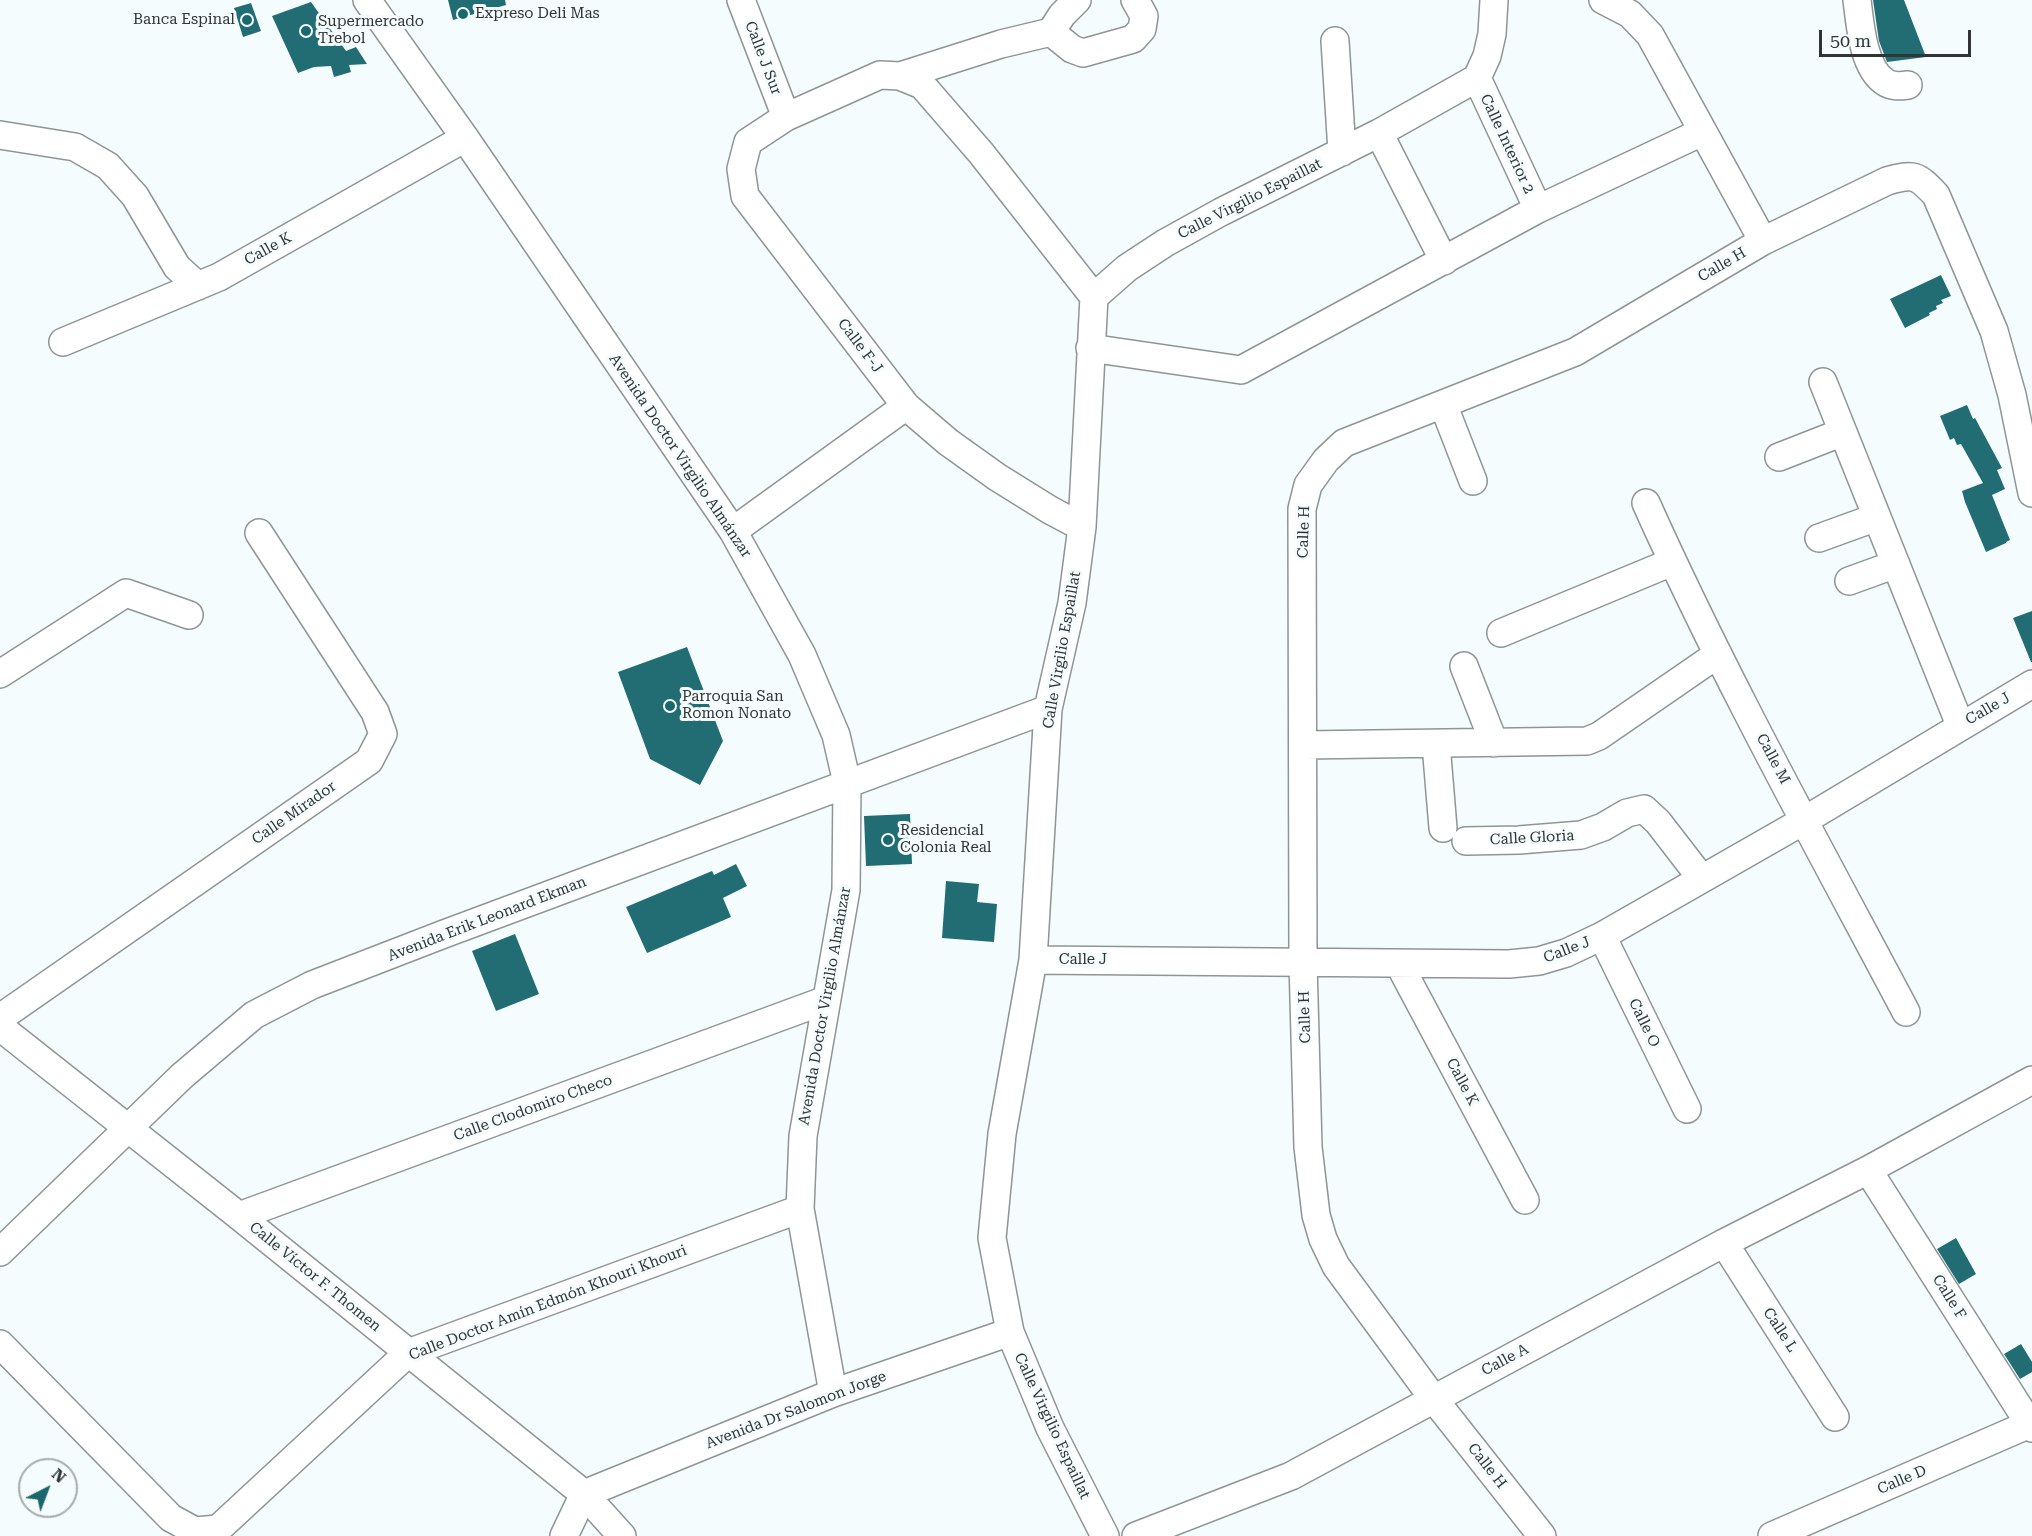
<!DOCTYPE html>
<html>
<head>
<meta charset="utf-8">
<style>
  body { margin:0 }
  #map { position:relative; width:2032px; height:1536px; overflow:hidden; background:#f4fcfd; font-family:"Roboto Serif",serif }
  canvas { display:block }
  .north { position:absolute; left:18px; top:1458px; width:60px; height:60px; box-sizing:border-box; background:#f4fcfd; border:2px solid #a6acad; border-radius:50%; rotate:42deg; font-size:16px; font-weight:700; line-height:24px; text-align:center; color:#313434 }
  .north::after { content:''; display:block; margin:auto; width:21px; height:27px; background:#1a676e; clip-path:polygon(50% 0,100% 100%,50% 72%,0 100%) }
  .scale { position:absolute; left:1819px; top:30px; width:152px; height:27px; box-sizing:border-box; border:3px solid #313434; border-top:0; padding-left:8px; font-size:18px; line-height:21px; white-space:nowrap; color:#313434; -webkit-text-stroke:4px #f4fcfd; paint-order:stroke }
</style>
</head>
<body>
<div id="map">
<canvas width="2032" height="1536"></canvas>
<div class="north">N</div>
<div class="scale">50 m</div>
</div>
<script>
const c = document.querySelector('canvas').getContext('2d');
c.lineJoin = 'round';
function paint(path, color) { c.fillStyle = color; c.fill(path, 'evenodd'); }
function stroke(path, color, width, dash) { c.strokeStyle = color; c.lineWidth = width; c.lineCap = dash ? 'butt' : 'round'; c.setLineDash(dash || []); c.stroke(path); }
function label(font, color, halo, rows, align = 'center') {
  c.font = font + ' "Roboto Serif",serif'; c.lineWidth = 6; c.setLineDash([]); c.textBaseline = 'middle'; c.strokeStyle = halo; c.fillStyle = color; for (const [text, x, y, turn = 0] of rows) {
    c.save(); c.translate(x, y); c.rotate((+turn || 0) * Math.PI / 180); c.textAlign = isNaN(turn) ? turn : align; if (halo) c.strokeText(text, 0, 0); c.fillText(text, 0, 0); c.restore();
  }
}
const building = new Path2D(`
  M448 0H505L506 5 453 20Z
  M1873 0H1904L1926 57 1887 62 1879 41Z
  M311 2 346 51 356 47 367 64 349 65 351 72 334 77 331 66 314 67 298 73 272 16Z
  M251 3 261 31 243 37 234 8Z
  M1941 275 1951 296 1941 300 1943 303 1936 306 1937 309 1929 313 1930 315 1905 328 1890 299Z
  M1967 405 1973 419 1975 418 2002 468 1997 470 2005 489 1992 495 2010 540 2006 542V543L1986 552 1965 502 1962 491 1983 483 1961 444 1957 445 1954 438 1950 440 1940 416Z
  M2032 611V662H2031L2013 618Z
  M687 647 723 741 700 785 650 759 618 672Z
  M910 814 912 864 866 866 864 816Z
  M736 864 747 886 723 898 731 917 647 953 626 907 712 871 714 875Z
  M946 881 979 884 977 902 997 904 994 942 942 938Z
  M515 934 539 994 496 1011 472 951Z
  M1956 1238 1976 1274 1959 1284 1937 1249Z
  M2021 1344 2032 1362V1372L2020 1379 2004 1354Z`);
const minor = new Path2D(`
  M367 0 465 138 733 531 802 655 836 735 847 783 846 890 803 1136 800 1209 833 1393
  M741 0 786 117
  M1603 0 1630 14 1650 35 1763 241
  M1857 0C1860 24 1863 68 1885 82 1892 87 1900 86 1908 85
  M1051 32 1062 15 1077 0
  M1335 41 1342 152
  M900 76 1001 44 1051 32 1072 49 1083 53 1133 39 1142 29 1144 16 1135 0
  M1477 78 1538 209
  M1379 133 1444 261
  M0 135 75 147 108 166 135 196 177 267 198 286
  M63 342 219 277 465 138
  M1090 348 1241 370 1538 209 1702 132
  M1823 382 1960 725
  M1443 404 1473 481
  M1779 457 1843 432
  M1646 503C1724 677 1817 844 1906 1012
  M1082 527 1050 510 997 477 948 442 906 406 745 196 741 169 748 142 786 117 880 75 900 76 922 85 981 153 1094 297
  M733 531 906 406
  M1819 538 1877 517
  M1849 581 1896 564
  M1501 633 1672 562
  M1464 666 1494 743
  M0 674 126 593 189 615
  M1436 744 1443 828
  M1304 745 1587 741 1599 736 1718 654
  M1466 841 1519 840 1581 835 1603 827 1627 813 1644 809 1658 822 1702 879
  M1602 936 1687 1109
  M1033 960 1509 964 1539 961 1566 953 1602 936 1805 820 2032 684
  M1399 964 1525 1200
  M0 1018 369 761 383 734 375 712 259 533
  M0 1027 239 1216 584 1494 622 1536
  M1868 1170 2032 1428
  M239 1216 826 1000
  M1724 1243 1835 1417
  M0 1252 182 1076 254 1015 312 985 444 934 1048 709
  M0 1344 171 1518 195 1531 218 1529 408 1353 800 1209
  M564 1536 584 1494 833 1393 1010 1332
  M1105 1536 1050 1428 1010 1332 992 1238 1002 1134 1033 960 1048 709 1072 603 1082 527 1094 297 1127 268 1165 243 1221 212 1379 133 1477 78 1487 56 1492 34 1494 0
  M1136 1536 1291 1476 1724 1243 1868 1170 2032 1080
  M1542 1536 1433 1398 1336 1266 1323 1239 1316 1215 1308 1147 1303 962 1302 509 1308 485 1326 460 1344 443 1575 352 1763 241 1887 181C1914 173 1917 175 1936 195L1994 331 2012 395 2032 493
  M1772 1536 2032 1423`);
const markers = [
  [463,14,6,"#1a676e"],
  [247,20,6,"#1a676e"],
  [306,31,6,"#1a676e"],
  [670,706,6,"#1a676e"],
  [888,840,6,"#1a676e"]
];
const poiNames = [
  ["Expreso Deli Mas",475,14],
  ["Banca Espinal",235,20,"right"],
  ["Supermercado",318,22],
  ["Trebol",318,39],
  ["Parroquia San",682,697],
  ["Romon Nonato",682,714],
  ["Residencial",900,831],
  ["Colonia Real",900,848]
];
const streetNames = [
  ["Calle J Sur",763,58,69],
  ["Calle Interior 2",1507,144,65],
  ["Calle Virgilio Espaillat",1250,199,-27],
  ["Calle K",268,249,-29],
  ["Calle H",1722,265,-30],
  ["Calle F-J",860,346,53],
  ["Avenida Doctor Virgilio Almánzar",680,456,56],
  ["Calle H",1304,532,-88],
  ["Calle Virgilio Espaillat",1062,650,-80],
  ["Calle J",1988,709,-30],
  ["Calle M",1773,759,62],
  ["Calle Mirador",294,813,-35],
  ["Calle Gloria",1532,838,-3],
  ["Avenida Erik Leonard Ekman",487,919,-21],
  ["Calle J",1567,950,-21],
  ["Calle J",1083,960],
  ["Avenida Doctor Virgilio Almánzar",825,1006,-80],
  ["Calle H",1305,1017,-92],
  ["Calle O",1644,1023,64],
  ["Calle K",1462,1082,62],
  ["Calle Clodomiro Checo",533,1108,-20],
  ["Calle Víctor F. Thomen",315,1277,39],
  ["Calle F",1949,1297,58],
  ["Calle Doctor Amín Edmón Khouri Khouri",548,1303,-21],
  ["Calle L",1780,1330,57],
  ["Calle A",1505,1360,-28],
  ["Avenida Dr Salomon Jorge",796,1410,-21],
  ["Calle Virgilio Espaillat",1052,1426,65],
  ["Calle H",1487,1466,52],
  ["Calle D",1902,1480,-23]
];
paint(building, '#226d74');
stroke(minor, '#8e9595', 30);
stroke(minor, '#fff', 27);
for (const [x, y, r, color] of markers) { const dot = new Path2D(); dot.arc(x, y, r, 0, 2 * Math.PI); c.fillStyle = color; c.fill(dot); stroke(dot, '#f4fcfd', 2); }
label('15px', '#313434', '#f4fcfd', poiNames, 'left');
label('15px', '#313434', '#f4fcfd', streetNames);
</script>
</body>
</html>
